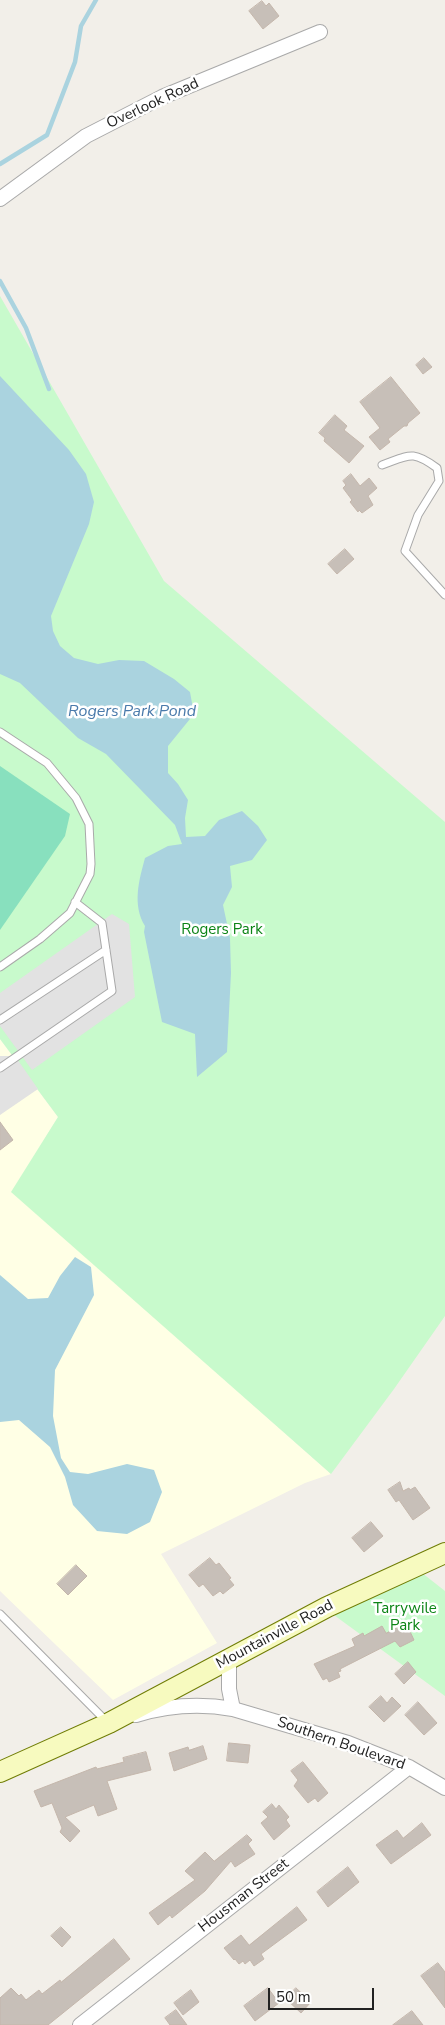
<!DOCTYPE html>
<html>
<head>
<meta charset="utf-8">
<style>
  body { margin:0 }
  #map { position:relative; width:445px; height:2025px; overflow:hidden; background:#f2efe9; font-family:"Nunito Sans",sans-serif }
  canvas { display:block }
  .scale { position:absolute; left:268px; top:1988px; width:106px; height:22px; box-sizing:border-box; border:2px solid #222; border-top:0; padding-left:6px; font-size:15px; line-height:18px; white-space:nowrap; color:#222; -webkit-text-stroke:4px #fff; paint-order:stroke }
</style>
</head>
<body>
<div id="map">
<canvas width="445" height="2025"></canvas>
<div class="scale">50 m</div>
</div>
<script>
const c = document.querySelector('canvas').getContext('2d');
c.lineJoin = 'round';
function paint(path, color) { c.fillStyle = color; c.fill(path, 'evenodd'); }
function stroke(path, color, width, dash) { c.strokeStyle = color; c.lineWidth = width; c.lineCap = dash ? 'butt' : 'round'; c.setLineDash(dash || []); c.stroke(path); }
function label(font, color, halo, rows, align = 'center') {
  c.font = font + ' "Nunito Sans",sans-serif'; c.lineWidth = 5; c.setLineDash([]); c.textBaseline = 'middle'; c.strokeStyle = halo; c.fillStyle = color; for (const [text, x, y, turn = 0] of rows) {
    c.save(); c.translate(x, y); c.rotate((+turn || 0) * Math.PI / 180); c.textAlign = isNaN(turn) ? turn : align; if (halo) c.strokeText(text, 0, 0); c.fillText(text, 0, 0); c.restore();
  }
}
const education = new Path2D(`
  M0 1039 58 1117 12 1192 331 1474 305 1483 161 1554 217 1643 113 1700 0 1591Z`);
const park = new Path2D(`
  M0 296 164 581 445 822V1316L394 1389 331 1474 11 1192 58 1117 0 1039Z
  M417 1569 445 1591V1696L327 1610Z`);
const pitch = new Path2D(`
  M0 766 70 814 65 836 0 930Z`);
const parking = new Path2D(`
  M112 914 129 924 135 997 32 1070 0 1026V993Z
  M0 1056H15L38 1089 0 1115Z`);
const water = new Path2D(`
  M0 376 69 450 86 474 94 502 89 524 51 616 53 631 60 646 74 658 98 664 119 660 144 661 174 679 190 692 194 714 168 746V773L178 784 188 800 185 818 186 837 205 836 219 820 242 811 258 826 267 840 252 860 230 866 232 887 223 905 230 938 231 973 227 1052 197 1077 195 1034 162 1022 144 932 145 926C132 905 139 880 145 858L168 846 182 844 175 825 106 754 78 738 20 683 0 674Z
  M75 1257 91 1267 94 1295 55 1370 53 1416 61 1458 70 1472 88 1474 127 1464 154 1470 162 1492 150 1522 127 1534 97 1531 73 1505 65 1477 50 1447 19 1420 0 1422V1275L28 1299 48 1298 60 1276Z`);
const stream = new Path2D(`
  M0 164 47 135 75 62 81 26 96 0
  M0 281 26 328 49 389`);
const building = new Path2D(`
  M262 1 266 6 269 3 279 16 263 29 249 11Z
  M424 358 432 367 423 374 416 365Z
  M391 377 420 413 408 423 407 426H404L388 439 390 442 380 450 369 437 380 428 360 402Z
  M335 415 347 426 344 430 364 446 349 463 324 441 325 438 319 433Z
  M351 474 360 486 369 478 377 488 368 496 373 505 362 513 359 510 358 512 350 502 352 500 343 488 346 485 343 481Z
  M345 549 354 559 337 574 328 564Z
  M0 1122 13 1140 0 1150Z
  M400 1482 403 1491 409 1488 410 1490 415 1487 430 1508 413 1520 399 1500 396 1502 388 1490Z
  M371 1522 383 1536 364 1552 352 1538Z
  M210 1558 216 1565 219 1563 231 1578 229 1579 234 1585 223 1594 220 1591 213 1596 203 1584 199 1587 189 1575Z
  M76 1565 87 1576 68 1595 57 1584Z
  M406 1623 414 1640 400 1647 395 1641 340 1669 341 1671 338 1672 340 1677 329 1682 327 1678 323 1680 314 1664 355 1646 352 1639 363 1633 364 1636 382 1626 386 1633Z
  M408 1662 416 1672 404 1684 395 1674Z
  M381 1696 387 1703 392 1697 401 1706 384 1722 369 1707Z
  M418 1702 437 1723 424 1735 405 1715Z
  M229 1743 250 1745 248 1763 227 1761Z
  M203 1746 207 1759 174 1771 169 1753 188 1747 189 1750Z
  M146 1752 151 1770 107 1781 117 1809 98 1816 94 1805 65 1817 80 1831 70 1842 60 1832 62 1828 52 1803 41 1807 34 1791 96 1767 97 1769 124 1762 123 1758Z
  M303 1762 328 1793 318 1802 315 1798 308 1803 294 1786 298 1780 291 1771Z
  M272 1804 276 1809 279 1805 289 1817 286 1820 290 1826 274 1840 261 1823 268 1817 263 1812Z
  M422 1823 431 1835 391 1864 376 1845 397 1830 403 1838Z
  M247 1835 252 1840 248 1844 255 1854 235 1867 231 1861 205 1891 172 1918 170 1915 158 1925 149 1913 195 1880 185 1871 205 1852 214 1861Z
  M348 1867 359 1882 328 1907 317 1892Z
  M297 1907 307 1920 261 1954 264 1959 254 1966 250 1960 245 1964 243 1961 239 1964 235 1959 234 1960 224 1948 241 1935 249 1945Z
  M61 1927 71 1937 62 1947 51 1936Z
  M114 1939 130 1959 48 2025H0V1998L11 1988 19 1996 21 1994 26 2000 39 1990 42 1994 60 1980 61 1982Z
  M438 1963 445 1972V2008L421 1976Z
  M268 1988 279 2003 255 2021 244 2006Z
  M296 1988 311 2002 301 2013 286 1999Z
  M191 1990 199 2002 183 2015 174 2003Z
  M176 2010 187 2025H170L165 2018Z
  M412 2011 423 2025H393Z`);
const lane = new Path2D(`
  M382 465C410 455 412 450 437 468L439 481 418 515 405 551 445 595
  M0 732 47 763 76 798 89 824 91 864 90 874 70 913 40 939 0 967
  M0 1020 106 950
  M0 1068 112 991 102 923 75 902
  M0 1614 107 1722`);
const street = new Path2D(`
  M0 199 86 136 162 97 320 32
  M229 1660V1689L233 1709
  M136 1715C169 1705 199 1703 233 1709L348 1743 409 1767 445 1788
  M80 2025 409 1767`);
const secondary = new Path2D(`
  M0 1772 109 1723 327 1607 445 1553`);
const streetNames = [
  ["Overlook Road",153,104,-25],
  ["Mountainville Road",275,1635,-28],
  ["Southern Boulevard",341,1744,19],
  ["Housman Street",244,1896,-38]
];
const parkNames = [
  ["Rogers Park",222,930],
  ["Tarrywile",405,1609],
  ["Park",405,1626]
];
const waterNames = [
  ["Rogers Park Pond",132,712]
];
paint(education, '#ffffe5');
paint(park, '#c8facc');
paint(pitch, '#88e0be');
paint(parking, '#e2e2e2');
paint(water, '#aad3df');
stroke(stream, '#aad3df', 4.5);
paint(building, '#c7bfb8');
stroke(building, '#c4b6ab', 1);
stroke(lane, '#a9a9a9', 9);
stroke(street, '#a9a9a9', 16);
stroke(secondary, '#707d05', 22);
stroke(lane, '#fff', 7);
stroke(street, '#fff', 14);
stroke(secondary, '#f7fabf', 20);
label('15px', '#222', '#fff', streetNames);
label('15px', '#0c8416', '#fff', parkNames);
label('italic 16px', '#4a7aab', '#fff', waterNames);
</script>
</body>
</html>
